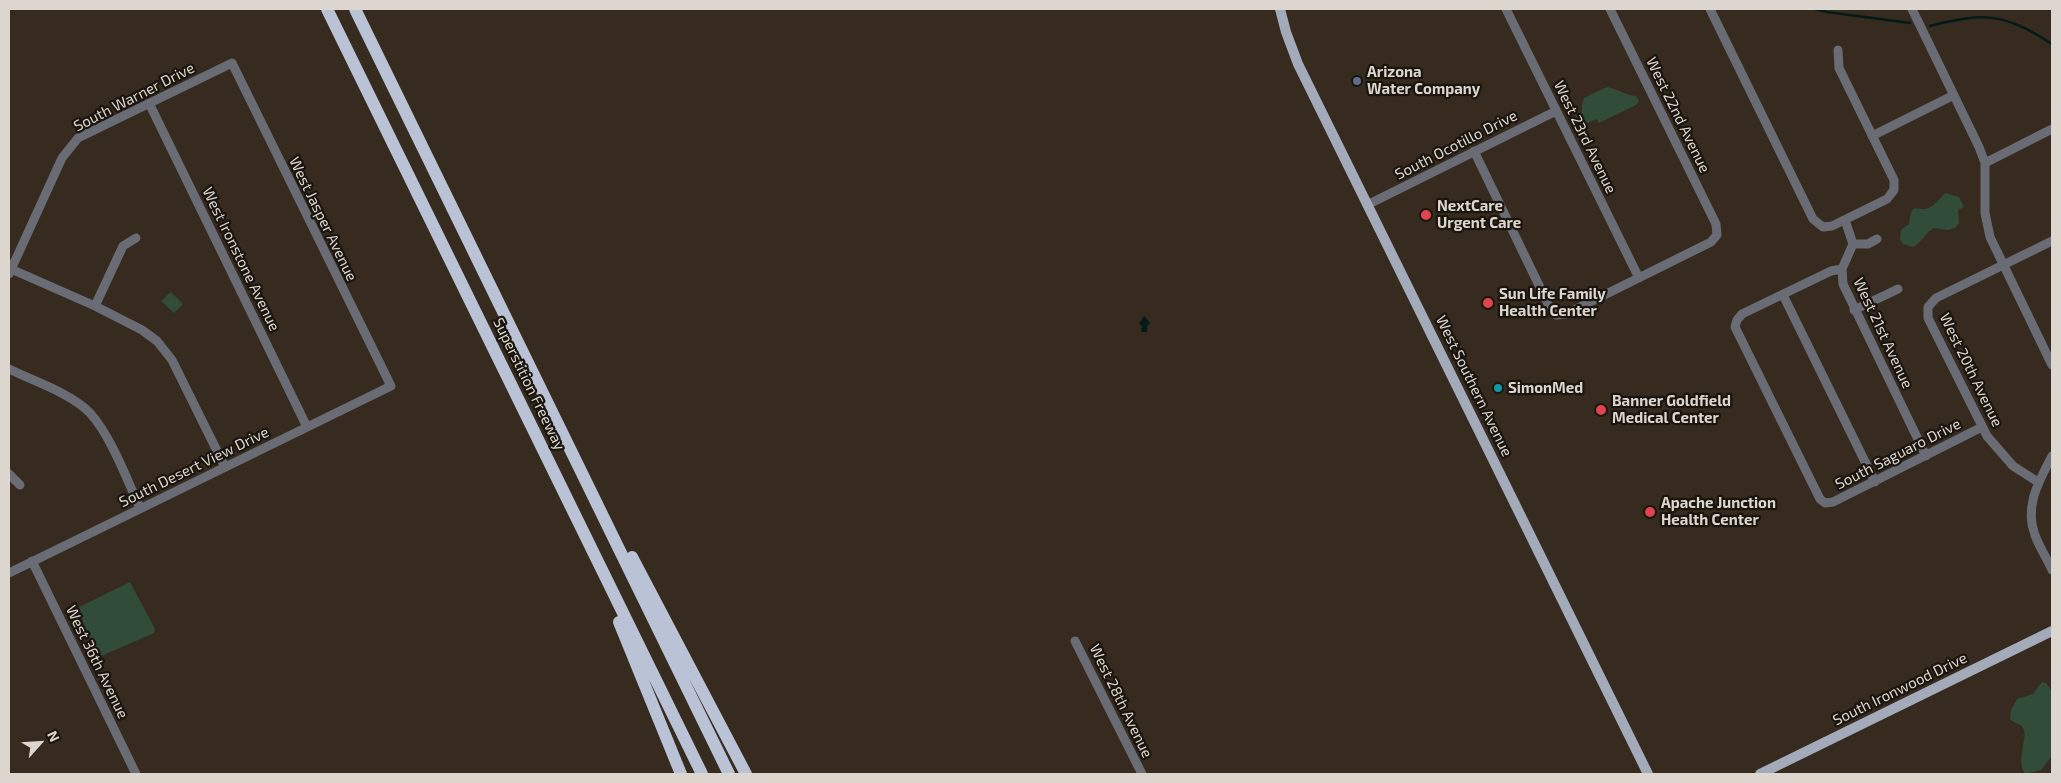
<!DOCTYPE html>
<html>
<head>
<meta charset="utf-8">
<style>
  body { margin:0 }
  #map { position:relative; width:2061px; height:783px; overflow:hidden; background:#362b1e; font-family:"Exo 2",sans-serif }
  canvas { display:block }
  .frame { position:absolute; inset:0; border:10px solid #ddd6ce; pointer-events:none }
  .north { position:absolute; left:15px; top:718px; width:50px; height:50px; -webkit-text-stroke:4px #1a150f; paint-order:stroke; rotate:64deg; font-size:14px; font-weight:700; line-height:20px; text-align:center; color:#ddd6ce }
  .north::after { content:''; display:block; margin:auto; width:18px; height:22px; background:#ddd6ce; clip-path:polygon(50% 0,100% 100%,50% 72%,0 100%) }
</style>
</head>
<body>
<div id="map">
<canvas width="2061" height="783"></canvas>
<div class="frame"></div>
<div class="north">N</div>
</div>
<script>
const c = document.querySelector('canvas').getContext('2d');
c.lineJoin = 'round';
function paint(path, color) { c.fillStyle = color; c.fill(path, 'evenodd'); }
function stroke(path, color, width, dash) { c.strokeStyle = color; c.lineWidth = width; c.lineCap = dash ? 'butt' : 'round'; c.setLineDash(dash || []); c.stroke(path); }
function label(font, color, halo, rows, align = 'center') {
  c.font = font + ' "Exo 2",sans-serif'; c.lineWidth = 4.5; c.setLineDash([]); c.textBaseline = 'middle'; c.strokeStyle = halo; c.fillStyle = color; for (const [text, x, y, turn = 0] of rows) {
    c.save(); c.translate(x, y); c.rotate((+turn || 0) * Math.PI / 180); c.textAlign = isNaN(turn) ? turn : align; if (halo) c.strokeText(text, 0, 0); c.fillText(text, 0, 0); c.restore();
  }
}
const green = new Path2D(`
  M1607 87C1618 89 1625 95 1636 96L1639 101 1636 105 1599 123 1597 119 1585 124 1582 119 1577 121 1575 116 1582 111V104L1584 98Z
  M1946 193 1959 197 1964 207 1958 210 1959 223 1955 228 1948 230 1934 228C1924 233 1923 242 1913 247L1903 244 1900 239 1901 230 1909 224C1912 196 1918 216 1932 206 1937 203 1940 197 1946 193Z
  M171 292 183 304 174 313 161 301Z
  M130 582 155 629 154 633 99 657 77 608Z
  M2042 682 2046 683 2052 691V756L2041 770 2025 774C2015 758 2029 738 2023 728 2020 723 2013 723 2010 719L2011 710 2017 699 2033 694Z`);
const water = new Path2D(`
  M1144 316 1150 323 1147 326V332H1141L1142 326 1139 324Z`);
const stream = new Path2D(`
  M1815 9 1827 12 1910 23
  M1930 26C1985 12 2004 13 2052 44`);
const minor = new Path2D(`
  M1506 9 1639 278
  M1710 9 1813 219 1823 227 1832 226 1887 199 1894 190V180L1839 68 1838 50
  M1912 9 1979 147 1985 163V213L1990 237 2052 365
  M149 103 307 427
  M1872 136 1954 95
  M1474 151 1549 306 1556 315 1566 314 1711 242 1717 235 1716 224 1610 9
  M1985 163 2052 129
  M1367 205 1556 111
  M1845 220 1853 244 1842 269 1843 284 1926 456
  M1853 244H1868L1877 239
  M11 269 95 306 142 330 157 341 172 360 225 467
  M1842 269 1831 271 1742 314 1737 320 1735 327 1820 499 1825 503 1833 502 1982 427
  M9 274 62 158 78 138 232 63 391 386 9 573
  M1783 295 1875 482
  M95 306 123 246 136 238
  M1854 310 1898 289
  M9 369C33 381 71 393 90 413 111 436 127 480 140 508
  M2052 456C2039 481 2024 506 2035 535 2039 547 2047 558 2052 570
  M9 474 20 485
  M2038 482 2013 466 1987 436 1928 318V307L1936 298 2052 241
  M32 561 136 774
  M1075 641 1142 774`);
const major = new Path2D(`
  M1280 9 1286 32 1298 64 1648 774
  M1760 774 2052 631`);
const highway = new Path2D(`
  M327 9 702 774
  M355 9 729 774
  M632 557 746 774
  M619 622 681 774`);
const markers = [
  [1357,81,5,"#5c6f8a"],
  [1426,215,6,"#e0444e"],
  [1488,303,6,"#e0444e"],
  [1498,388,5,"#0f9aa8"],
  [1601,410,6,"#e0444e"],
  [1650,512,6,"#e0444e"]
];
const poiNames = [
  ["Arizona",1367,72],
  ["Water Company",1367,89],
  ["NextCare",1437,206],
  ["Urgent Care",1437,223],
  ["Sun Life Family",1499,294],
  ["Health Center",1499,311],
  ["SimonMed",1508,388],
  ["Banner Goldfield",1612,401],
  ["Medical Center",1612,418],
  ["Apache Junction",1661,503],
  ["Health Center",1661,520]
];
const streetNames = [
  ["South Warner Drive",134,97,-27],
  ["West 22nd Avenue",1678,115,64],
  ["West 23rd Avenue",1585,137,64],
  ["South Ocotillo Drive",1456,145,-27],
  ["West Jasper Avenue",323,219,64],
  ["West Ironstone Avenue",241,259,64],
  ["West 21st Avenue",1883,333,65],
  ["West 20th Avenue",1971,370,64],
  ["Superstition Freeway",529,384,64],
  ["West Southern Avenue",1474,386,64],
  ["South Saguaro Drive",1898,454,-27],
  ["South Desert View Drive",194,467,-26],
  ["West 36th Avenue",97,662,64],
  ["South Ironwood Drive",1900,689,-26],
  ["West 28th Avenue",1121,701,64]
];
paint(green, '#314c39');
paint(water, '#031a1a');
stroke(stream, '#031a1a', 2.5);
stroke(minor, '#696c74', 9);
stroke(major, '#a3aaba', 10);
stroke(highway, '#bac2d5', 12);
for (const [x, y, r, color] of markers) { const dot = new Path2D(); dot.arc(x, y, r, 0, 2 * Math.PI); c.fillStyle = color; c.fill(dot); stroke(dot, '#1a150f', 2); }
label('bold 15px', '#ddd6ce', '#1a150f', poiNames, 'left');
label('15px', '#ddd6ce', '#1a150f', streetNames);
</script>
</body>
</html>
